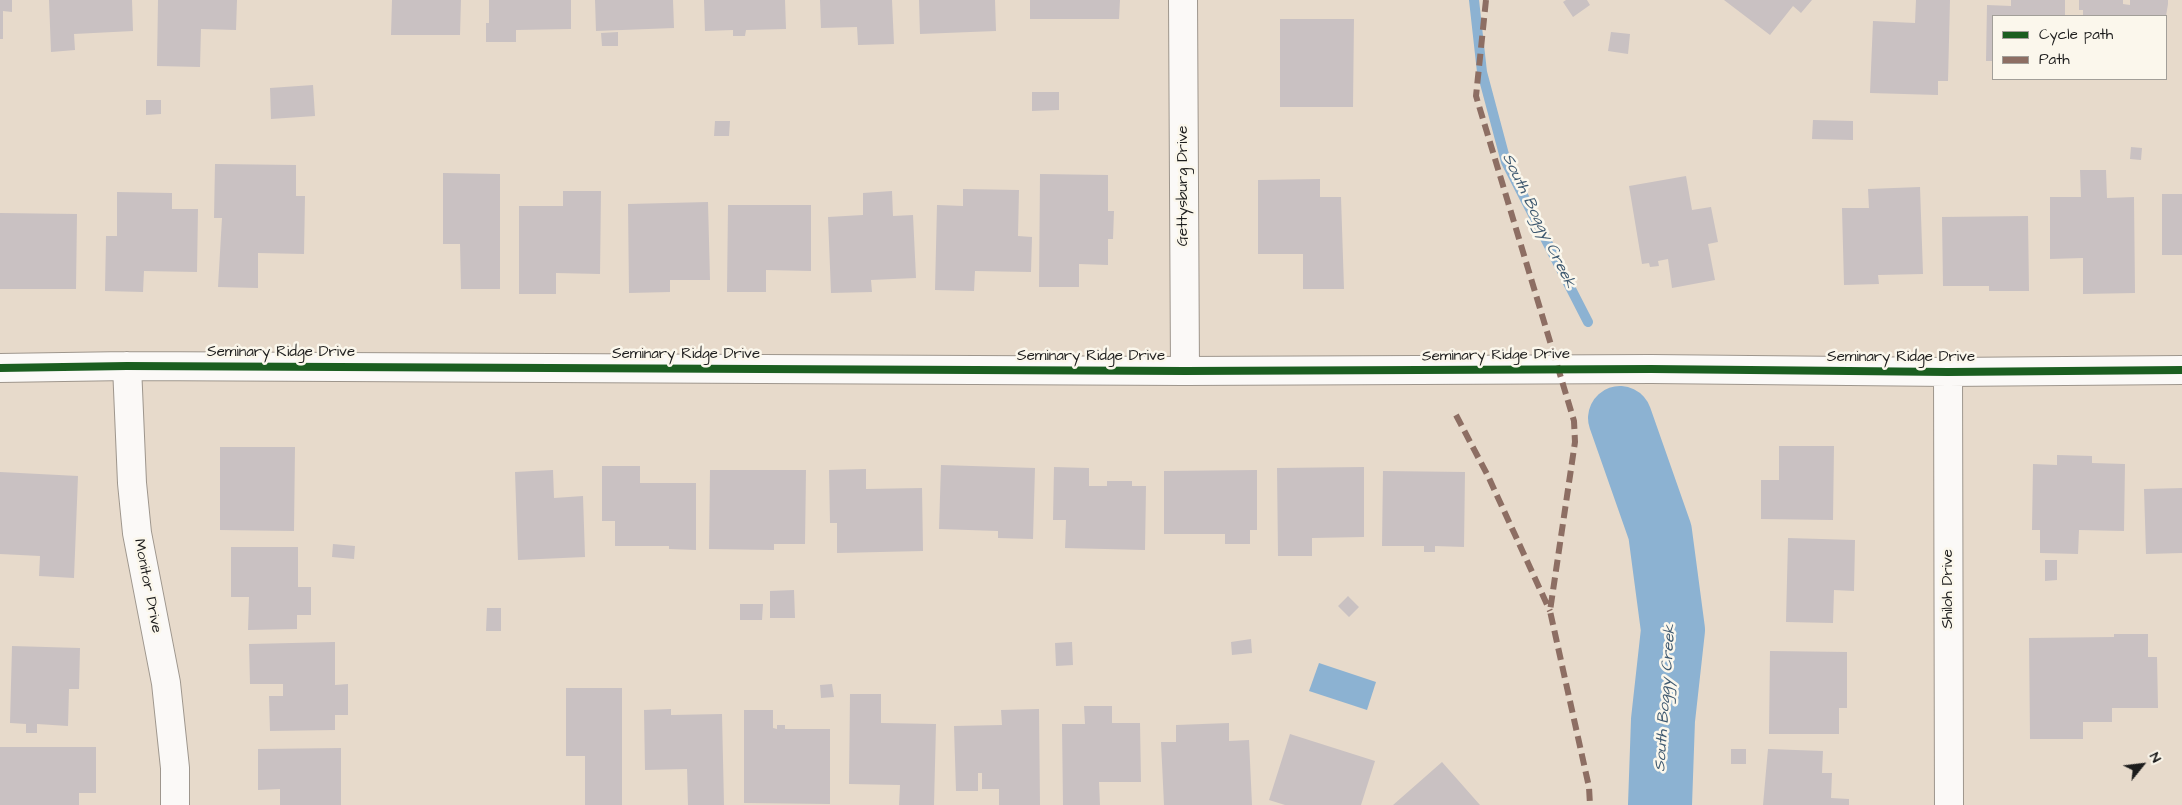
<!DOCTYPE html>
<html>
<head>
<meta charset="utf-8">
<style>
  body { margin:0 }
  #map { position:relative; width:2182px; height:805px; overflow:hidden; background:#e7dacb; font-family:"Architects Daughter",sans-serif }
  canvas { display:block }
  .legend { position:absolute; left:1992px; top:15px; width:175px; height:65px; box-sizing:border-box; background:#fbf7ec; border:1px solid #a29f99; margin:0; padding:6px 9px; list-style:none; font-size:15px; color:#1c1c1c }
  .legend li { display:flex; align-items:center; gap:10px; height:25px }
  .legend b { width:25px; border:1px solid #a29f99 }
  .north { position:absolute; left:2117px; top:740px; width:50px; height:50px; -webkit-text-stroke:4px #fbf7ec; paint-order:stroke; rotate:61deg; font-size:14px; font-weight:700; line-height:20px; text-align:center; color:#1c1c1c }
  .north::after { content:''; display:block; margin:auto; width:18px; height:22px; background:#1c1c1c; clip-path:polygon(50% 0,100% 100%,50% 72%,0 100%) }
</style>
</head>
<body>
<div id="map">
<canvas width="2182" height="805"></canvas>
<ul class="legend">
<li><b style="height:6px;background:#1b5e20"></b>Cycle path</li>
<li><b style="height:6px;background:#8d6e63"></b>Path</li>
</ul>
<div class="north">N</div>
</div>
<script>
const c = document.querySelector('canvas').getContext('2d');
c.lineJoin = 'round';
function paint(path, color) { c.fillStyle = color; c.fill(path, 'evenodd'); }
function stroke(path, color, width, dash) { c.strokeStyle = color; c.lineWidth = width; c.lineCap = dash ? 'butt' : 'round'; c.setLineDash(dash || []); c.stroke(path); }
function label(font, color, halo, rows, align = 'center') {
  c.font = font + ' "Architects Daughter",sans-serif'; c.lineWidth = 5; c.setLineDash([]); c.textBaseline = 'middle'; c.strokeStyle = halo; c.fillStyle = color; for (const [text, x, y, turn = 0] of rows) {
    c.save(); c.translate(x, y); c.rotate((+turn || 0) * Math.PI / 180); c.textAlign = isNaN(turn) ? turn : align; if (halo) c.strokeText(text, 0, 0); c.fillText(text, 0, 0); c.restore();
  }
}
const water = new Path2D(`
  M1319 663 1376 682 1367 710 1309 691Z`);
const stream = new Path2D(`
  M1474 0 1482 72 1506 162 1588 322`);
const river = new Path2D(`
  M1620 418 1660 532 1673 630 1663 720 1660 805`);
const building = new Path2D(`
  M0 0H12V12L3 11V39H0Z
  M49 0H132L133 31 74 34 75 50 51 52Z
  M158 0H237L236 30 201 29 200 67 157 66Z
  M392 0H461L460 35H391Z
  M489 0H571V29L516 30V42H486V23H489Z
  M595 0H673L674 28 596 31Z
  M704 0H785L786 29 746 30 745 36H733V30L705 31Z
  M820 0H892L894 44 858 45 857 27 821 28Z
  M919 0H995L996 31 920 34Z
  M1030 0H1120L1119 19H1030Z
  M1566 0H1587L1590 5 1573 17 1563 2Z
  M1724 0H1812L1801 13 1793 6 1770 35Z
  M1916 0H1950L1948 81H1938V95L1870 93 1873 21 1915 23Z
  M2011 0H2065V16H1993V61H1986L1987 5 2011 6Z
  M2079 0H2123V4L2130 5V0H2168V4L2166 16H2083V10H2079Z
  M1280 19H1354L1353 107H1280Z
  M618 32V46H602L601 33Z
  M1611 32 1630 34 1628 54 1608 51Z
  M313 85 315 116 271 119 270 88Z
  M1032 92H1059V110L1032 111Z
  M146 100H161V114L146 115Z
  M1813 120 1853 121V140L1812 139Z
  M715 121H730L729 136H714Z
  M2131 147 2142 148 2141 160 2130 159Z
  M215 164 296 165V196H305L304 254 258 253V288L218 287 222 218H214Z
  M2080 170H2106L2107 198 2134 197 2135 293 2083 294V258L2050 259V197H2081Z
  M443 173 500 174V289H461L460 244H443Z
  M1040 174 1108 175V211H1114L1113 239H1108V265L1079 264V287H1039Z
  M1686 176 1692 210 1711 207 1718 242 1708 244 1715 280 1672 288 1668 259 1658 261 1659 266 1650 267 1649 263 1642 264 1629 186Z
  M1320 179V197H1341L1344 289H1303V254H1258V180Z
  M1920 187 1923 274 1878 275 1879 284 1844 285 1842 208H1869L1868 189Z
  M963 189 1019 190 1018 236 1032 237 1031 272 975 271 974 291 935 290 937 205 963 206Z
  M563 191H601L600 274 556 273V294H519V206H563Z
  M892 191 893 216 913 215 916 278 871 280 872 292 831 293 828 217 863 215V193Z
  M117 192 172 193V209H198L197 272 144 271 143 292 105 291 106 236H117Z
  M2162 194H2182V255H2162Z
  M708 202 710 280H670V292L629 293 628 204Z
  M728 205H811V271L766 270V292H727Z
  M0 213 77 214 76 289H0Z
  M2028 216 2029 291H1989V286H1943L1942 217Z
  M1779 446H1834L1833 520 1761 519V480H1779Z
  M220 447H295L294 531 220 530Z
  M2057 455 2092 456V463L2125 464 2124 531 2079 530 2078 554 2040 553V530H2032L2033 464 2057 465Z
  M941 465 1035 468 1033 539 998 538V531L939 529Z
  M602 466H640V483H696V550L669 549V546H615V521H602Z
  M1054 467 1089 468V486H1107V481H1132V486H1146L1145 550 1065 548 1066 520H1053Z
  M1364 467V537L1312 538V556H1278L1277 468Z
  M866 469V489L922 488 923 551 837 553V523H830L829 470Z
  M553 470 554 498 583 496 585 557 518 560 515 472Z
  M710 470H806L805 544H774V550L709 549Z
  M1257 470V530H1250V544H1225V534H1164V471Z
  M1383 471 1465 472 1464 547 1435 546V552H1424V546H1382Z
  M0 472 78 476 74 578 39 576 40 556 0 554Z
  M2182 488V553L2146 554 2144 489Z
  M1788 538 1855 540 1854 591 1834 590 1833 623 1786 622Z
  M333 544 355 546 354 559 332 557Z
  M231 547H298V587H311V615H297V629L248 630 249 597H231Z
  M2045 560H2057V580L2045 581Z
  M794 590 795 618H770V591Z
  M1348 596 1359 607 1349 617 1338 606Z
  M740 604H763L762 620H740Z
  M487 608H501V631H486Z
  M2114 634H2148V657H2157L2158 708H2112V722H2083V739H2030L2029 638 2114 637Z
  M1251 639 1252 653 1232 655 1231 642Z
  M335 642V685L348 684V715H335V730L270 731 269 696H283V684H250L249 644Z
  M1072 642 1073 665 1056 666 1055 643Z
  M12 646 80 648 79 689H69L68 726 37 724V733H26V724L10 723Z
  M1770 651 1847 652V708H1839V734H1769Z
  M832 684 834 697 821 698 820 685Z
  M566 688H622V805H585V756H566Z
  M850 694H881V723L936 724 934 805H899L900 785 849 784Z
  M1084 706H1112V723H1140L1141 782H1099L1100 805H1063L1062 724H1085Z
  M671 709V715L722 714 724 805H688L687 769 645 770 644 710Z
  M1039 709 1040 805H999V789H982V773H978V791H956L954 726 1002 725 1001 710Z
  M744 710H773V728L777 729V725H785V729H830V804L744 803Z
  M1229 723V741L1249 740 1252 805H1164L1161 742H1176V725Z
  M1290 734 1375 761 1361 805H1285L1269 800Z
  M0 747H96V793H79V805H0Z
  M341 748V805H280V789L258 790V749Z
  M1731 749H1746V764H1731Z
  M1768 749 1823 751 1822 773H1832L1831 798 1849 799V805H1763Z
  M1442 762 1480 805H1393Z`);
const minor = new Path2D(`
  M1183 0 1185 371
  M127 366 132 483 137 533 166 683 175 768V805
  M0 368 127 366 1185 371 1651 369 1948 372 2182 370
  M1948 372 1949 805`);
const quiet = new Path2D(`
  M1486 0 1476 96 1574 421 1575 442 1550 611 1589 787 1590 805
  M1456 415 1488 476 1550 611`);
const cycleway = new Path2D(`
  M0 368 127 366 1185 371 1651 369 1948 372 2182 370`);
const streetNames = [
  ["Gettysburg Drive",1184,186,-90],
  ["Seminary Ridge Drive",281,353],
  ["Seminary Ridge Drive",686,355],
  ["Seminary Ridge Drive",1496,356,-1],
  ["Seminary Ridge Drive",1091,357],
  ["Seminary Ridge Drive",1901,358],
  ["Monitor Drive",147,586,79],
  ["Shiloh Drive",1949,589,-90]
];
const waterNames = [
  ["South Boggy Creek",1538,221,64],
  ["South Boggy Creek",1666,698,-86]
];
paint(water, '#8cb2d2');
stroke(stream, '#8cb2d2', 10);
stroke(river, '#8cb2d2', 64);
paint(building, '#c9c1c2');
stroke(minor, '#9e968d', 30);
stroke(minor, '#fbf9f7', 28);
stroke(quiet, '#8d6e63', 6, [12, 6]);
stroke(cycleway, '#1b5e20', 8);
label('15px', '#1c1c1c', '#fbf7ec', streetNames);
label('italic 16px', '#3d586f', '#fbf7ec', waterNames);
</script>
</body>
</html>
